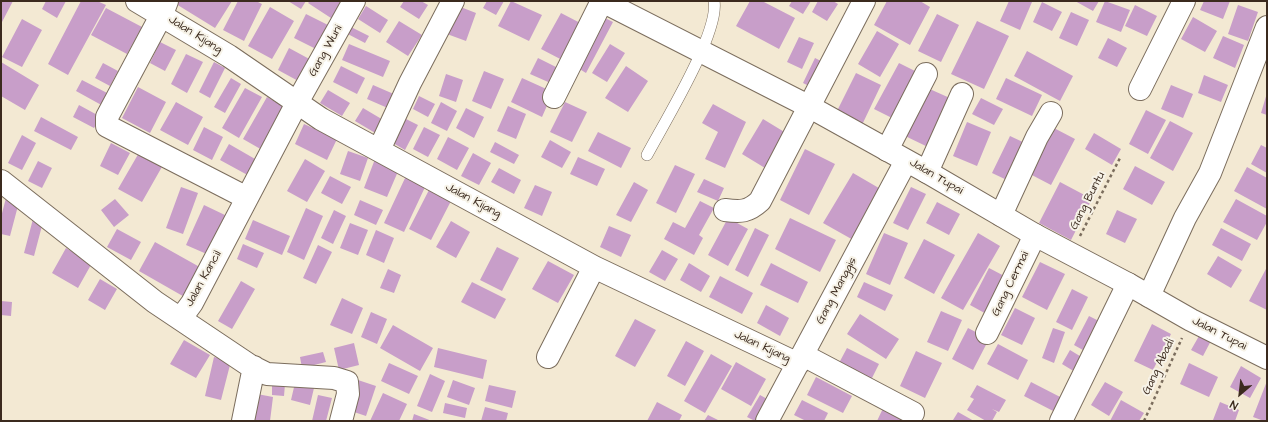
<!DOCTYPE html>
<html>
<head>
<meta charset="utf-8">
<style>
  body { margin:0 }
  #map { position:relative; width:1268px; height:422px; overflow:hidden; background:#f3e9d3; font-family:"Architects Daughter",sans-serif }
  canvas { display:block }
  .frame { position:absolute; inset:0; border:2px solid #3b2a1e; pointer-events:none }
  .north { position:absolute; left:1220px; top:374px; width:40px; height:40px; -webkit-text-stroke:3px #f7f3e8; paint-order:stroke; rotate:208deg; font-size:11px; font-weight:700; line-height:16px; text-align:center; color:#3b2a1e }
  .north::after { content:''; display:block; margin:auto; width:14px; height:18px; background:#3b2a1e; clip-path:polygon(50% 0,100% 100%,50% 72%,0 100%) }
</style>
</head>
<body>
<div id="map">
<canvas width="1268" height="422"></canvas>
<div class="frame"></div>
<div class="north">N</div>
</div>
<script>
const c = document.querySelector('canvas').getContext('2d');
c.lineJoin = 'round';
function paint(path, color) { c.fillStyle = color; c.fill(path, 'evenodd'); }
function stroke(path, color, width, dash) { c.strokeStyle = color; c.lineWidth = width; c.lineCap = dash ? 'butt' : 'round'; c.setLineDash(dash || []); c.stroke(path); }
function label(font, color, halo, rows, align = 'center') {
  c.font = font + ' "Architects Daughter",sans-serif'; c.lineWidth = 4; c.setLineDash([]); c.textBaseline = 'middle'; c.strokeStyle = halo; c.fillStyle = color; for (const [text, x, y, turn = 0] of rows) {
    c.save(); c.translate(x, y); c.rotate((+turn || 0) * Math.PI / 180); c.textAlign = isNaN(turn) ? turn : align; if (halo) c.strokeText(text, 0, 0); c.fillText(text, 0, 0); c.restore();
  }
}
const building = new Path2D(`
  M1 1H13L2 22 1 21Z
  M46 1H66L57 18 42 9Z
  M81 1H97L106 5 68 75 48 64Z
  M177 1H232L215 28 176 4Z
  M238 1H256L262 4 244 41 223 30Z
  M288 1H306L301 9Z
  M310 1H346L334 20 308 3Z
  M404 1H421L428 5 419 19 400 7Z
  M487 1H504L496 15 483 8Z
  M511 1 542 15 529 41 498 26Z
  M750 1H762L795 18 779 49 736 26Z
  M792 1H811L803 14 789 6Z
  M818 1H833L838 4 827 21 812 12Z
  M887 1H920L930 7 910 45 874 25Z
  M1009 1 1032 2 1020 30 1000 21Z
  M1075 1H1099L1093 11Z
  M1105 1 1130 10 1121 32 1096 22Z
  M1204 1H1230L1223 19 1200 10Z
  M1042 2 1062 12 1052 31 1033 22Z
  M1135 5 1157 16 1147 36 1125 26Z
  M1238 5 1258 12 1248 41 1228 34Z
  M366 6 388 20 380 33 358 19Z
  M458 6 476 13 466 41 447 34Z
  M270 7 294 21 272 59 248 46Z
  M106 8 142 27 127 54 91 35Z
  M1071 12 1089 20 1077 46 1059 38Z
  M561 13 586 26 566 62 541 49Z
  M306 14 328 25 316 49 294 38Z
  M937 14 959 25 941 62 918 51Z
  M599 15 613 22 586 73 573 65Z
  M1193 17 1217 31 1205 52 1181 39Z
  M22 19 42 30 22 67 2 57Z
  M399 21 422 35 408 56 386 42Z
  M977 21 1009 36 984 89 951 74Z
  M347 25 369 36 365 43 344 32Z
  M877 31 899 44 880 77 858 64Z
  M1223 36 1244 45 1235 68 1213 58Z
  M799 37 814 43 802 69 787 62Z
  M1108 38 1127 48 1117 67 1098 58Z
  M160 42 176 50 165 71 150 63Z
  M349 44 390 61 383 77 342 60Z
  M610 44 625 53 607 82 592 73Z
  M289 48 313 61 302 83 278 70Z
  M1027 51 1073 76 1060 101 1014 76Z
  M186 54 203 62 187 93 171 84Z
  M538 58 562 70 555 85 530 74Z
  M815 58 829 65 817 90 803 83Z
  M1 62 39 85 25 110 1 96Z
  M214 62 225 68 210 98 199 92Z
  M103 63 118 71 110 86 95 78Z
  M899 63 923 75 898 121 874 109Z
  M341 66 365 78 357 94 333 82Z
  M626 66 648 81 628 112 605 98Z
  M484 71 504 79 491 109 472 101Z
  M856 73 881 85 861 127 835 115Z
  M446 74 463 80 456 102 439 96Z
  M1204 75 1228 85 1221 102 1198 93Z
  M231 78 241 84 225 113 214 107Z
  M522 78 553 92 542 117 511 102Z
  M1006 78 1042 95 1032 116 996 99Z
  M82 80 111 95 105 107 76 91Z
  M373 85 396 95 390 109 367 99Z
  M1171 85 1193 94 1183 118 1161 109Z
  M923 86 952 99 930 148 901 134Z
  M138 87 166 102 150 133 122 118Z
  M245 88 262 97 239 138 222 128Z
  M328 90 350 103 342 116 320 103Z
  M1267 93V115L1261 113Z
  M419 96 435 104 428 117 413 109Z
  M267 97 288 109 264 151 243 139Z
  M981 98 1003 109 994 125 972 114Z
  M176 102 203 117 188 145 160 130Z
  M441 102 457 111 447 131 431 123Z
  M565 102 587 112 572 142 550 132Z
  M713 104 746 122 725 168 705 159 718 132 702 123Z
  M79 105 101 117 94 128 73 117Z
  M508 106 526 114 516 139 497 131Z
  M363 108 390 124 382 137 355 121Z
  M466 108 484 117 474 138 456 128Z
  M1146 110 1166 120 1148 154 1129 144Z
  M41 117 78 137 71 150 34 131Z
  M406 119 418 125 405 150 393 143Z
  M763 119 786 133 765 168 742 154Z
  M1170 121 1193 133 1173 171 1150 158Z
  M967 122 991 132 977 166 953 156Z
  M304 124 337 139 327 160 295 144Z
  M204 127 223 137 212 160 193 150Z
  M424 127 440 135 428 157 413 149Z
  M1052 127 1075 139 1051 185 1028 173Z
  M598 132 631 148 621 168 588 151Z
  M1094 133 1121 149 1112 165 1085 149Z
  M22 135 36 143 22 170 8 163Z
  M1010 136 1027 144 1009 181 992 173Z
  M448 137 469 148 457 170 437 159Z
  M550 140 571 152 562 168 541 157Z
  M495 142 519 155 514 164 490 152Z
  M111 143 130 153 118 175 100 166Z
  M229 144 262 163 253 178 220 160Z
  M1261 145 1267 148V173L1251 164Z
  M805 149 835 164 809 215 780 200Z
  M140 151 163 165 142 202 118 189Z
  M348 151 368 158 360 181 340 174Z
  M473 153 491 163 479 185 461 176Z
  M578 157 605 169 597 186 570 174Z
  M305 159 325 171 307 202 287 191Z
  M375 159 399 169 387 197 364 188Z
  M38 161 52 168 42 188 28 181Z
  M675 165 695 174 676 213 656 203Z
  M1135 166 1165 182 1152 205 1123 189Z
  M1247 167 1267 178V209L1234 191Z
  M499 168 521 180 514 194 491 182Z
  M853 173 884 191 855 241 823 223Z
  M330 176 351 187 342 204 321 193Z
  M406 176 426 185 404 232 384 223Z
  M704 179 724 188 718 201 697 192Z
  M634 182 648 190 631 222 616 215Z
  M1060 182 1092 199 1071 240 1039 223Z
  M535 185 552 192 542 216 524 208Z
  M181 187 198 193 183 234 166 228Z
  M911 187 926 194 908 230 893 223Z
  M430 188 452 199 431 240 409 229Z
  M6 198 19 202 10 236 1 234V217Z
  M115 199 129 215 114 227 101 210Z
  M1236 199 1267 216V222L1257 240 1223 222Z
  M360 200 383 210 376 225 354 215Z
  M700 201 714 208 699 235 703 238 694 255 664 239 673 222 685 228Z
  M937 202 960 214 949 235 926 223Z
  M204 205 227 216 209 255 186 245Z
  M306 208 323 216 304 260 287 252Z
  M334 210 346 216 333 244 321 238Z
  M1117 210 1137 219 1125 243 1106 234Z
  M728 218 748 229 728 266 708 255Z
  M790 218 836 240 820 272 775 249Z
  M33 219 43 222 34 256 24 253Z
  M253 220 290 236 282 255 245 239Z
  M451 221 470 232 456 258 436 247Z
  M350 223 368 230 358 255 340 248Z
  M609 226 631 235 621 257 600 247Z
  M755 228 769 235 748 277 735 270Z
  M1221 228 1251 244 1242 261 1212 245Z
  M117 229 141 242 131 260 107 247Z
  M376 230 394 238 384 263 366 255Z
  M884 233 908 243 890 285 866 274Z
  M978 233 1000 246 963 310 941 298Z
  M924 239 955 255 934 294 904 278Z
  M155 242 205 270 188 299 139 271Z
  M243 244 264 253 257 268 237 259Z
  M318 245 332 252 316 284 303 278Z
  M497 247 519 258 502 291 480 280Z
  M66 248 92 263 78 288 52 273Z
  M662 250 678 259 665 281 649 272Z
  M1218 256 1242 270 1231 288 1207 274Z
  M548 261 574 275 558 303 532 289Z
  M1040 262 1065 274 1047 310 1022 297Z
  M689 263 710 276 701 292 680 280Z
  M771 263 808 282 798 303 760 285Z
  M1267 267V310L1249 301Z
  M989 268 1010 279 990 316 970 305Z
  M388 269 401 275 394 293 380 288Z
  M720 276 753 293 742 314 709 297Z
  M100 279 117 289 105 310 88 300Z
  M241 281 255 289 232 329 218 321Z
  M472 282 506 299 495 319 461 302Z
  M864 282 893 295 885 311 857 297Z
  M1072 289 1088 297 1072 330 1056 322Z
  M342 298 363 308 352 334 330 325Z
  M1 301 12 302 11 316 1 315Z
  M766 305 789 318 780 336 757 323Z
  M1015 308 1035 318 1022 345 1001 335Z
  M941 311 962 320 948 351 927 342Z
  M371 312 387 319 377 344 361 337Z
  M860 314 899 339 886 359 847 334Z
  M1089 316 1105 324 1090 354 1074 345Z
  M635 319 656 330 635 367 615 356Z
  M1152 324 1171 334 1153 370 1134 361Z
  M393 325 433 348 420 371 380 348Z
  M968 328 989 339 973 370 952 359Z
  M1053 328 1065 332 1054 363 1042 358Z
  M1203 329 1214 335 1203 356 1191 350Z
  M184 340 210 355 196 378 170 364Z
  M686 341 704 351 685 386 667 376Z
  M354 343 359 365 339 370 334 348Z
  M998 344 1028 360 1018 380 987 364Z
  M438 348 487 360 483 379 434 367Z
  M847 348 879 364 871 380 839 363Z
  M1070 350 1088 361 1080 375 1062 364Z
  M916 351 942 363 925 398 900 386Z
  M323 352 326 362 302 368 300 357Z
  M711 354 732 366 705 413 684 401Z
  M214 357 231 361 221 400 205 396Z
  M736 362 766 379 751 406 721 389Z
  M389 363 418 376 409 394 381 381Z
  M1189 363 1218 377 1209 397 1180 384Z
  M1241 366 1261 378 1250 398 1230 387Z
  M430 374 445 381 432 412 417 406Z
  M816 377 852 396 843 413 807 395Z
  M358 380 376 386 366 416 348 410Z
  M453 380 475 388 469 405 447 397Z
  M1267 381V421H1264L1253 417Z
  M1031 382 1066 400 1059 414 1024 396Z
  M1105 382 1123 392 1109 416 1091 405Z
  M295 383 314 388 310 405 291 400Z
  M272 384H285L284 396 272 395Z
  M489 385 516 391 512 408 485 401Z
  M977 385 1006 400 999 412 992 409 997 412 992 421H986L967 410 974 399 970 397Z
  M383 393 407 404 399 421H370Z
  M257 394 273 397 270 421H250Z
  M318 395 332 398 326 421H312Z
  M760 395 769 400 757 421H755L747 417Z
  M802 400 828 413 824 421H806L794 415Z
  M1121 400 1144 413 1139 421H1110Z
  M657 402 682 415 679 421H647Z
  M886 402 906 421H877Z
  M1220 402 1239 410 1235 421 1213 420Z
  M445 403 467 408 465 418 443 413Z
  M485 407 508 413 506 421H481Z
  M958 412 974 421 953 420Z
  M414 414 432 421H412Z
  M708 415 720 421H704Z`);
const path = new Path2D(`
  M1080 236 1121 156
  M1144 421 1182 338`);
const service = new Path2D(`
  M647 155C664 123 720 32 714 1`);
const minor = new Path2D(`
  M137 1 229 56 321 119 594 267 798 364
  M167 1 162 14 107 117V126L247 198
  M1140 89 1184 1
  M554 97 602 1
  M379 150 410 83 453 1
  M887 150 926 74
  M927 172 962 94
  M1 181 155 302 249 365 267 374 334 378 347 382 348 394 341 421
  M725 210C741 212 748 212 760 201L864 1
  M1001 215 1037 137 1051 113
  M1149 296 1185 218 1210 173 1267 27
  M181 318 192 303 298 101 354 1
  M987 333 1035 235
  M803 355 913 413
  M548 357 594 267
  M243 421 254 367
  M767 421 906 161
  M1061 421 1128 284`);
const tertiary = new Path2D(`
  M602 1 810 107 927 172 1035 235 1128 284 1191 320 1267 358`);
const streetNames = [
  ["Jalan Kijang",195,35,32],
  ["Gang Wuni",326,51,-61],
  ["Jalan Tupai",936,177,30],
  ["Jalan Kijang",473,201,28],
  ["Gang Buntu",1088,201,-63],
  ["Jalan Kancil",204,279,-61],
  ["Gang Cermai",1011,284,-64],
  ["Gang Manggis",837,291,-62],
  ["Jalan Tupai",1219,334,27],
  ["Jalan Kijang",762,347,25],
  ["Gang Abadi",1159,367,-65]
];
paint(building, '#c89ec9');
stroke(service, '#7b6d5d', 12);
stroke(minor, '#7b6d5d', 24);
stroke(tertiary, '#7b6d5d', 24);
stroke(path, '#7b6d5d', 2.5, [3, 3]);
stroke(service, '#fff', 11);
stroke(minor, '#fff', 22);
stroke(tertiary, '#fff', 22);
label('12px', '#3b2a1e', '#f7f3e8', streetNames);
</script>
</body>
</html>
